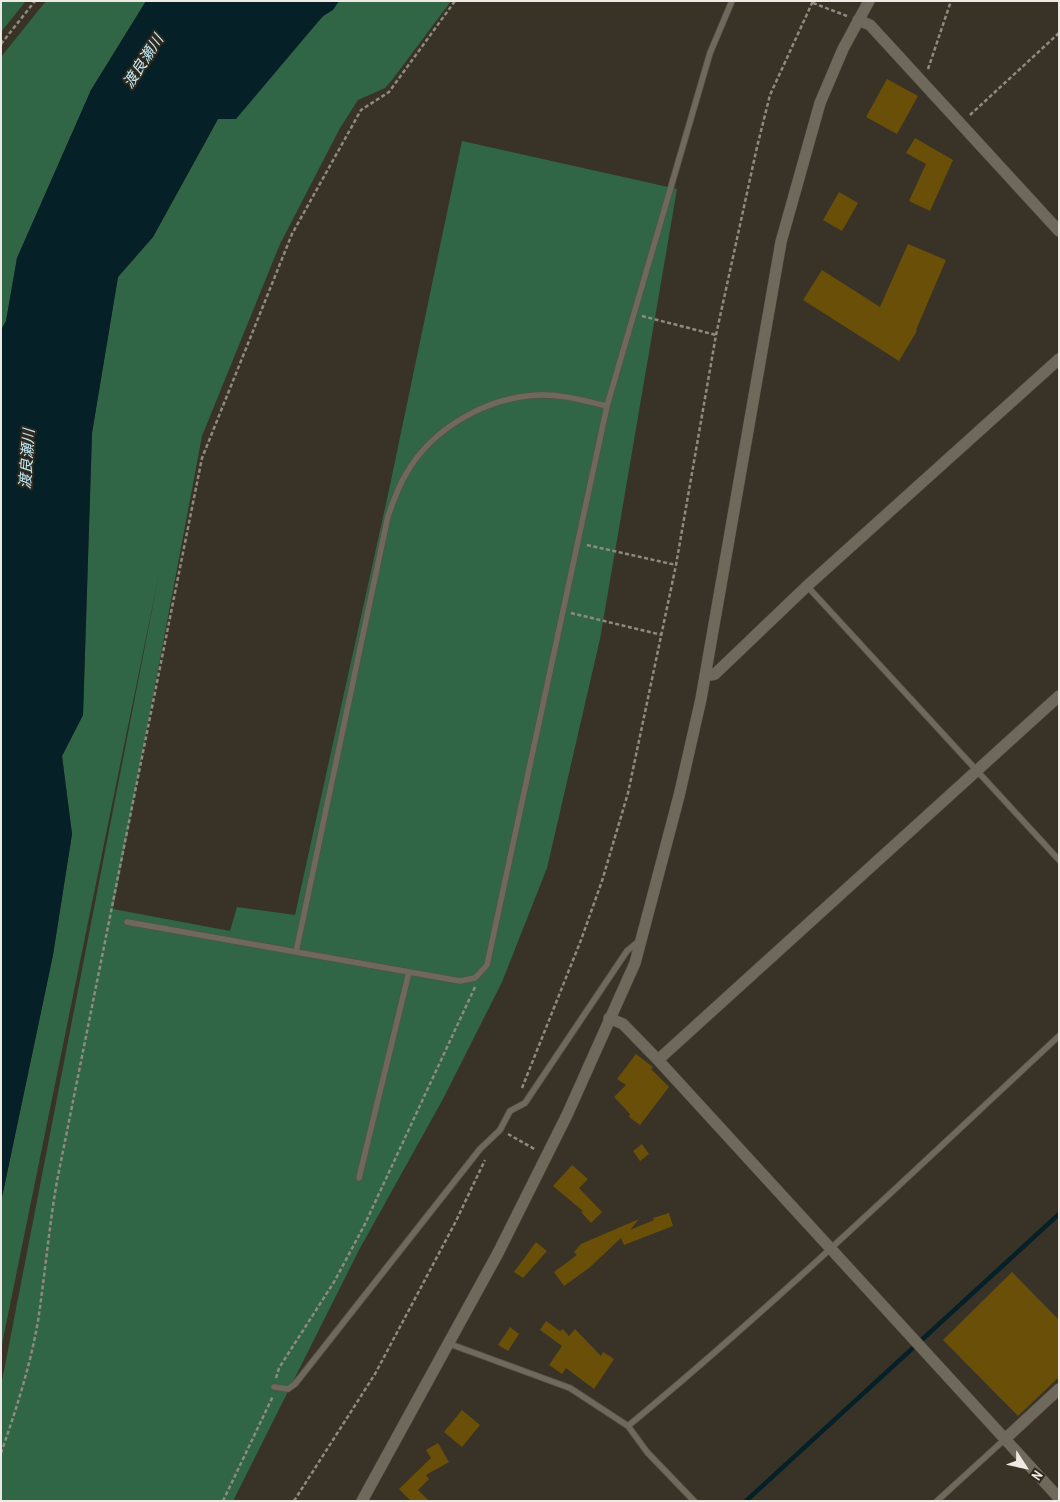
<!DOCTYPE html>
<html>
<head>
<meta charset="utf-8">
<style>
  body { margin:0 }
  #map { position:relative; width:1060px; height:1502px; overflow:hidden; background:#393327; font-family:"Archivo Narrow",sans-serif }
  canvas { display:block }
  .frame { position:absolute; inset:0; border:2px solid #eeeae3; pointer-events:none }
  .north { position:absolute; left:1000px; top:1442px; width:50px; height:50px; -webkit-text-stroke:4px #2f291e; paint-order:stroke; rotate:125deg; font-size:14px; font-weight:700; line-height:20px; text-align:center; color:#eeeae3 }
  .north::after { content:''; display:block; margin:auto; width:18px; height:22px; background:#eeeae3; clip-path:polygon(50% 0,100% 100%,50% 72%,0 100%) }
</style>
</head>
<body>
<div id="map">
<canvas width="1060" height="1502"></canvas>
<div class="frame"></div>
<div class="north">N</div>
</div>
<script>
const c = document.querySelector('canvas').getContext('2d');
c.lineJoin = 'round';
function paint(path, color) { c.fillStyle = color; c.fill(path, 'evenodd'); }
function stroke(path, color, width, dash) { c.strokeStyle = color; c.lineWidth = width; c.lineCap = dash ? 'butt' : 'round'; c.setLineDash(dash || []); c.stroke(path); }
function label(font, color, halo, rows, align = 'center') {
  c.font = font + ' "Archivo Narrow","Noto Sans JP",sans-serif'; c.lineWidth = 4; c.setLineDash([]); c.textBaseline = 'middle'; c.strokeStyle = halo; c.fillStyle = color; for (const [text, x, y, turn = 0] of rows) {
    c.save(); c.translate(x, y); c.rotate((+turn || 0) * Math.PI / 180); c.textAlign = isNaN(turn) ? turn : align; if (halo) c.strokeText(text, 0, 0); c.fillText(text, 0, 0); c.restore();
  }
}
const green = new Path2D(`
  M1 1H26L1 32Z
  M46 1H146L91 90 17 258 6 321 1 330V57Z
  M339 1H451L392 80 385 88 358 100 340 128 280 244 202 436 113 909 230 931 237 907 295 915 389 490 462 141 677 189 600 639 547 868 502 982 443 1099 359 1250 233 1501H1V1386L159 574 1 1349V1202L53 955 72 834 62 756 83 715 92 433 118 277 153 237 218 119Z`);
const water = new Path2D(`
  M146 1H339L333 10 323 16 236 119H218L153 237 118 277 92 433 83 715 62 756 72 834 53 955 1 1202V330L6 321 17 258 91 90Z`);
const stream = new Path2D(`
  M746 1501 1059 1214`);
const building = new Path2D(`
  M887 79 918 96 897 134 866 117Z
  M915 138 953 160 930 211 909 201 926 164 906 153Z
  M839 192 858 203 842 231 823 220Z
  M908 244 946 260 916 330 917 331 899 361 803 300 822 270 880 307Z
  M636 1054 653 1067 651 1069 669 1087 640 1125 629 1117 630 1114 614 1097 626 1085 617 1079Z
  M642 1144 649 1154 640 1161 633 1151Z
  M572 1165 588 1179 579 1188 602 1212 591 1223 581 1212 583 1211 553 1186Z
  M669 1213 673 1226 624 1245 621 1238 589 1268 564 1286 554 1272 577 1255 574 1252 581 1244 639 1219 630 1230 654 1220 653 1218Z
  M536 1242 547 1251 523 1278 514 1272Z
  M1012 1272 1059 1320V1377L1018 1416 943 1340Z
  M546 1321 560 1331 563 1329 569 1336 575 1329 601 1356 603 1352 614 1359 594 1389 566 1368 562 1374 549 1365 562 1346 540 1330Z
  M510 1327 519 1334 508 1351 498 1345Z
  M462 1410 480 1425 462 1447 444 1432Z
  M438 1443 449 1462 426 1475 429 1479 418 1490 429 1501H411L399 1489 431 1458 426 1450Z`);
const path = new Path2D(`
  M813 3 847 16
  M1 44 35 1
  M928 69 951 1
  M970 115 1059 33
  M642 316 716 335
  M587 545 676 565
  M571 613 662 635
  M522 1088 581 940 602 881 628 793 676 565 716 335 757 147 770 95 813 1
  M508 1134 536 1150
  M276 1378 279 1368 334 1282 364 1226 475 987
  M1 1453C16 1410 30 1367 38 1321 45 1274 49 1227 57 1181L202 458 292 234 361 110 389 92 455 1
  M223 1501 273 1396
  M294 1501 375 1374 455 1223 485 1160`);
const service = new Path2D(`
  M807 586 1059 860
  M127 922 460 981 475 978 487 965 607 406 710 53 732 1
  M296 952 388 516C393 502 398 487 406 474 432 428 487 397 539 395 562 394 585 401 607 406
  M359 1178 409 972
  M450 1344 570 1388 628 1426 647 1452 694 1501
  M274 1387 288 1389 295 1384 480 1149 500 1130 510 1111 525 1103 627 951 639 941
  M628 1426C777 1303 917 1168 1059 1036
  M937 1501 1005 1439`);
const minor = new Path2D(`
  M858 20 870 25 1059 231
  M705 676 715 674 807 586 1059 359
  M609 1018 623 1024 658 1060 1059 1498
  M658 1060 1059 696
  M1005 1439 1059 1389
  M362 1501 498 1253 567 1115 635 963 679 796 701 699 781 242 820 103 843 49 869 1`);
const waterNames = [
  ["渡良瀬川",144,62,-57],
  ["渡良瀬川",28,459,-86]
];
paint(green, '#306645');
paint(water, '#052127');
stroke(stream, '#052127', 4.5);
paint(building, '#694f07');
stroke(service, '#565147', 7);
stroke(minor, '#565147', 12);
stroke(path, '#8f8a80', 2.5, [4, 2.5]);
stroke(service, '#6f695c', 5.5);
stroke(minor, '#6f695c', 11);
label('italic 15px', '#c2edf8', '#2f291e', waterNames);
</script>
</body>
</html>
